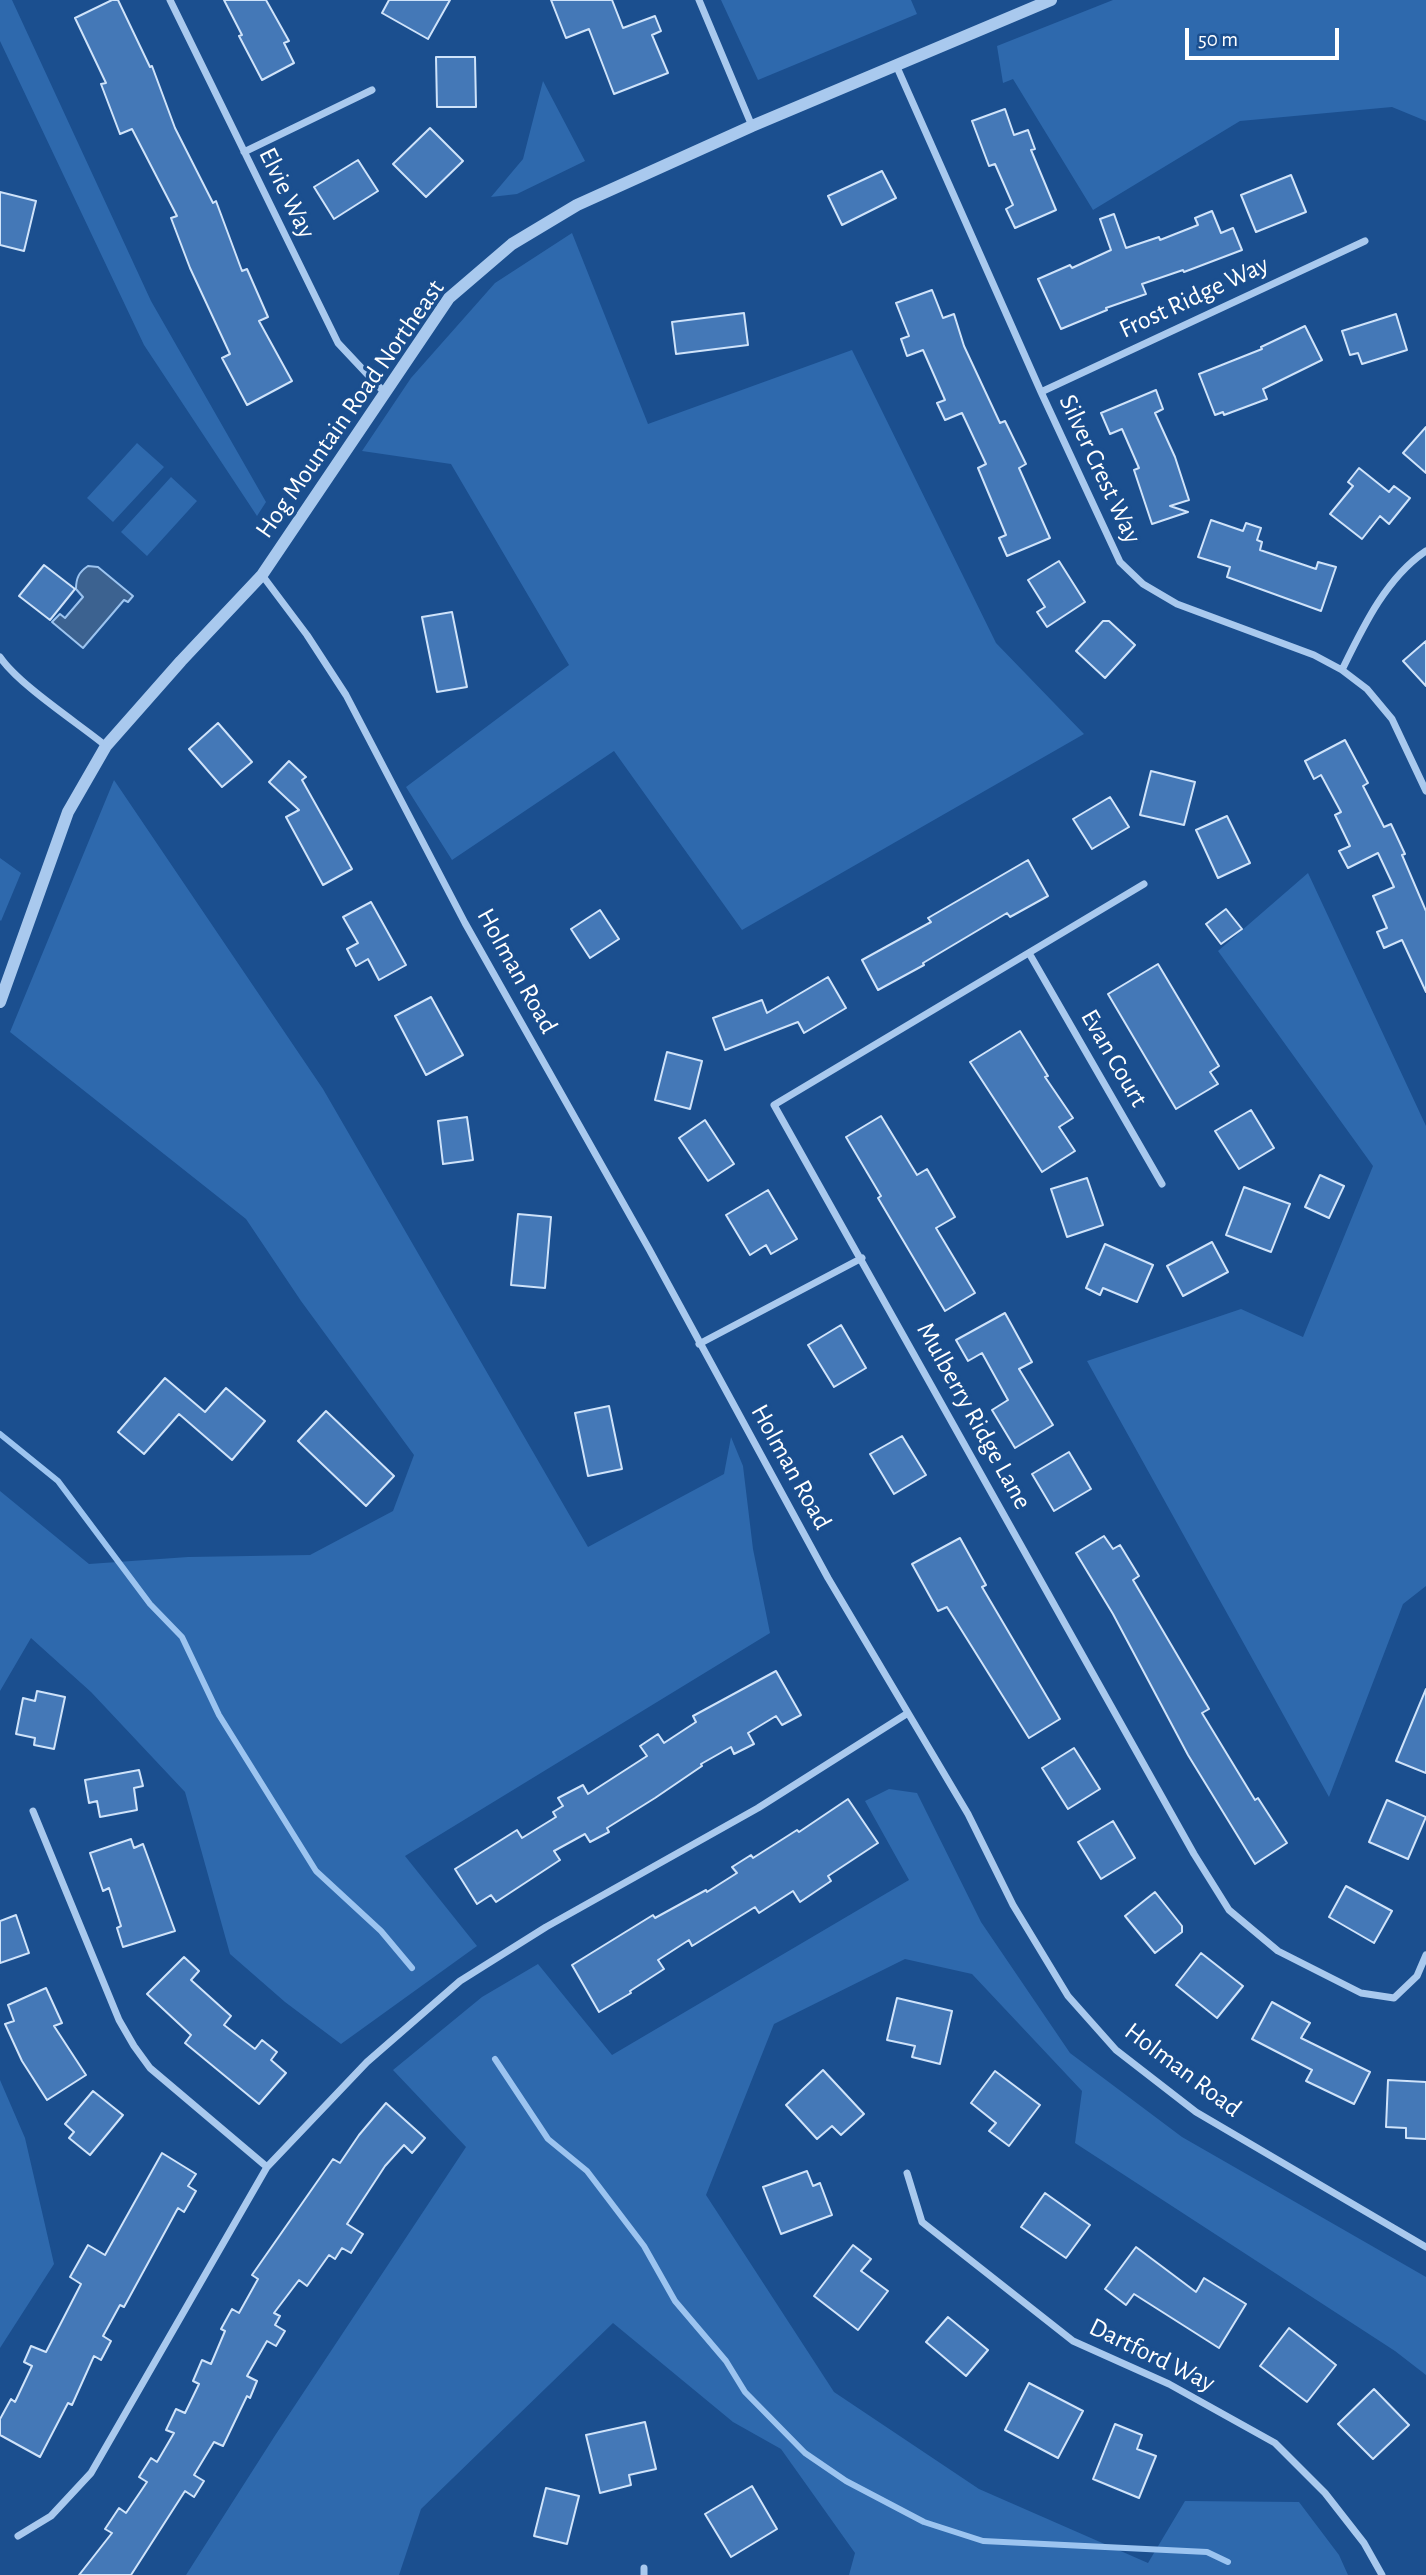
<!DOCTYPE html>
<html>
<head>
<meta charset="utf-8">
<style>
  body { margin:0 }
  #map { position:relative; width:1426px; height:2575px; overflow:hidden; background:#1b4f8f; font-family:"Alegreya Sans",sans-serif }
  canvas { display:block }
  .scale { position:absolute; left:1185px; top:28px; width:154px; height:32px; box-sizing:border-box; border:4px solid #fff; border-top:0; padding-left:9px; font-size:21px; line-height:24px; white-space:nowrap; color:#fff; -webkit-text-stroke:5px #1b4f8f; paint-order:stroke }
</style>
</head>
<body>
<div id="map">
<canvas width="1426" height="2575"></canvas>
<div class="scale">50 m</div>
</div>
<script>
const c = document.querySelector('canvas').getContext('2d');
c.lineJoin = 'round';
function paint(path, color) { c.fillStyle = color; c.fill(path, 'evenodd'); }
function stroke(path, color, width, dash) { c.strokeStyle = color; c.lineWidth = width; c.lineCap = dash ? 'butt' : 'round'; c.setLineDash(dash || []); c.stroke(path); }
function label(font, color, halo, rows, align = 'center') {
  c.font = font + ' "Alegreya Sans",sans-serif'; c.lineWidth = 7; c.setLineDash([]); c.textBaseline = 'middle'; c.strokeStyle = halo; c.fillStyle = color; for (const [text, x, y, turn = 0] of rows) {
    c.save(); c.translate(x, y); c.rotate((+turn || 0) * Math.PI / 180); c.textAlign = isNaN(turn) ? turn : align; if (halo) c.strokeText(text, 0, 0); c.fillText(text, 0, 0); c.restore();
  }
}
const green = new Path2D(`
  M0 0H12L151 301 266 502 257 516 144 345 0 41Z
  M721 0H911L917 14 758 80Z
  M1113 0H1426V121L1392 107 1240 121 1093 210 1013 79 1003 83 997 46Z
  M543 81 585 161 517 194 491 197 523 159Z
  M572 233 648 424 852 350 996 643 1084 734 742 930 614 751 452 860 406 787 569 665 451 464 362 451 411 378 495 283Z
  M137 443 164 467 113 522 87 498Z
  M171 477 197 501 147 556 121 532Z
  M114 780 323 1089 588 1547 724 1474 731 1437 743 1466 753 1549 770 1633 405 1856 477 1946 341 2044 285 2002 230 1954 185 1792 91 1692 31 1638 0 1691V1491L89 1564 188 1557 310 1555 393 1511 414 1455 301 1301 246 1219 10 1032Z
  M0 858 21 873 1 921 0 920Z
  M1308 873 1426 1126V1586L1403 1604 1329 1797 1087 1361 1241 1309 1303 1337 1373 1166 1218 951Z
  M889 1789 917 1793 981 1922 1070 2053 1182 2137 1426 2277V2375L1395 2351 1075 2143 1082 2091 972 1974 905 1959 774 2024 706 2195 834 2392 979 2489 1148 2563 1185 2501 1299 2502 1339 2555 1348 2575H849L855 2553 781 2449 733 2422 613 2323 421 2509 399 2575H186L276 2434 466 2147 393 2070 482 1997 538 1964 612 2055 909 1880 865 1801Z
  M0 2080 25 2138 54 2264 0 2348Z`);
const water = new Path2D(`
  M88 566 98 567 133 596 128 602 124 600 83 648 52 622 60 614 65 618 83 597 76 589C76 578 79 572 88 566Z`);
const stream = new Path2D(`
  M0 1434 58 1481 150 1604 182 1637 219 1715 316 1871 381 1931 412 1968
  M495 2059 548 2139 587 2171 644 2246 675 2301 726 2361 745 2392 805 2453 846 2481 924 2522 983 2541 1207 2552 1228 2562`);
const building = new Path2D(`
  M112 0H118L150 67 152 66 175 128 213 203 216 201 242 271 247 269 268 317 259 321 292 381 247 405 222 358 230 354 190 268 171 218 177 216 132 129 120 134 101 84 106 83 75 18Z
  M224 0H266L289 41 284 43 294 63 262 80 239 36 242 35Z
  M389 0H450L428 39 382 13Z
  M551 0H612L623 28 655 16 661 31 652 35 668 73 614 94 589 29 566 38Z
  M436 57H475L476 107H437Z
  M1005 109 1014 135 1028 130 1035 149 1031 150 1056 210 1015 228 1006 209 1013 205 995 164 989 166 972 121Z
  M430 128 463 161 426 197 393 164Z
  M358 160 378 191 334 219 314 187Z
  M882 171 896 198 842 225 828 196Z
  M1291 175 1306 212 1256 232 1241 195Z
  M0 192 36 201 24 251 0 245Z
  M1212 211 1221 233 1233 228 1242 250 1184 272 1183 270 1142 284 1146 294 1106 308 1107 310 1061 329 1038 279 1070 265 1072 268 1111 250 1100 219 1114 214 1126 248 1159 237 1160 240 1198 225 1195 218Z
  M932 290 943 318 954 314 964 346 1000 423 1005 421 1026 464 1019 468 1050 538 1007 556 999 538 1006 535 978 468 986 464 962 413 945 420 937 403 945 400 923 350 907 356 901 339 909 336 896 303Z
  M744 313 748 345 676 354 672 322Z
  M1396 314 1407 350 1362 364 1358 353 1350 355 1342 331Z
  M1305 326 1322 360 1263 389 1267 399 1224 415 1223 412 1215 415 1199 374 1262 349 1261 347Z
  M1156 390 1163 409 1155 413 1175 457 1189 500 1170 506 1188 512 1152 524 1134 470 1139 468 1122 429 1110 434 1101 413Z
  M1426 427V473L1403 453Z
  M1359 468 1389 492 1394 486 1410 498 1389 524 1380 516 1362 539 1330 514 1353 486 1348 482Z
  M1211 520 1243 531 1246 523 1261 528 1257 540 1262 542 1260 550 1316 569 1318 562 1336 567 1321 611 1227 577 1230 567 1198 557Z
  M1059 561 1085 602 1047 627 1037 612 1045 607 1028 580Z
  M44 565 75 589 50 620 19 596Z
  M452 612 467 687 437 692 422 617Z
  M1103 621H1109L1135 645 1105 678 1076 651Z
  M1426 641V686L1403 661Z
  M218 723 252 762 222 787 189 749Z
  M1345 740 1368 783 1363 786 1384 827 1391 824 1405 854 1402 855 1426 911V992L1402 940 1384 948 1377 932 1387 928 1373 896 1394 887 1378 853 1348 868 1339 851 1350 846 1335 815 1341 812 1321 775 1314 779 1305 761Z
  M289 761 306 777 302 780 352 869 323 885 286 817 299 810 269 782Z
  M1151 771 1195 782 1184 825 1140 815Z
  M1110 797 1129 827 1092 849 1073 819Z
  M1227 816 1250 863 1218 878 1196 830Z
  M1028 860 1048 896 1010 917 1007 913 923 963 924 965 878 990 862 960 931 922 928 918Z
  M371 902 406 965 379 980 368 959 356 966 347 949 358 943 343 917Z
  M1226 909 1242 929 1221 944 1206 924Z
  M600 910 619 939 590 958 571 929Z
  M1158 964 1219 1066 1210 1072 1218 1084 1176 1109 1108 994Z
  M828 977 846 1008 804 1033 798 1022 725 1050 713 1018 762 1000 767 1013Z
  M431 997 463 1055 426 1075 395 1016Z
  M1020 1031 1048 1076 1045 1077 1073 1118 1059 1127 1075 1151 1042 1172 970 1062Z
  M667 1052 702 1061 690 1109 655 1100Z
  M1251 1110 1274 1148 1239 1169 1215 1131Z
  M881 1116 917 1175 927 1169 955 1217 936 1228 975 1293 945 1311 878 1198 881 1196 846 1137Z
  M467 1117 473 1160 443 1164 438 1121Z
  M705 1120 734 1164 708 1181 679 1138Z
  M1320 1175 1344 1186 1329 1218 1305 1207Z
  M1087 1178 1103 1225 1067 1237 1051 1189Z
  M1244 1187 1290 1204 1271 1252 1226 1235Z
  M768 1190 797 1239 771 1254 766 1245 750 1255 726 1215Z
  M518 1214 551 1217 545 1288 511 1285Z
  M1212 1242 1228 1272 1183 1296 1167 1266Z
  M1105 1244 1153 1265 1137 1302 1103 1288 1100 1295 1086 1288Z
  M1005 1313 1032 1362 1019 1369 1053 1425 1015 1448 992 1410 1008 1400 982 1353 968 1361 956 1340Z
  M841 1325 866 1368 834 1387 808 1345Z
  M165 1378 205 1412 226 1388 265 1421 232 1460 179 1414 144 1454 118 1432Z
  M609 1406 622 1469 588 1476 575 1413Z
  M326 1411 394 1476 366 1506 298 1441Z
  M902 1436 926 1475 894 1494 870 1454Z
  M1069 1452 1091 1489 1054 1511 1032 1474Z
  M1104 1536 1113 1549 1120 1545 1139 1576 1133 1580 1209 1709 1202 1713 1255 1800 1258 1798 1287 1843 1255 1864 1188 1755 1113 1614 1076 1553Z
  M960 1538 986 1585 982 1587 1060 1719 1029 1738 947 1607 938 1611 912 1564Z
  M776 1671 801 1715 782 1725 776 1716 748 1733 754 1744 734 1754 731 1747 701 1764 702 1766 655 1798 607 1828 609 1832 590 1842 585 1834 554 1851 560 1860 496 1902 491 1895 477 1904 455 1869 517 1830 522 1838 556 1817 553 1812 563 1806 558 1798 583 1785 588 1794 647 1756 640 1746 658 1734 664 1743 696 1722 693 1716Z
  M1426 1689V1773L1396 1761Z
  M37 1691 65 1697 54 1749 34 1745 35 1738 16 1734 23 1698 35 1701Z
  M1074 1748 1100 1789 1068 1809 1042 1768Z
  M139 1770 143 1786 134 1788 137 1810 100 1817 97 1801 89 1803 85 1780Z
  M848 1799 878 1843 828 1876 831 1881 800 1902 793 1891 759 1913 755 1907 692 1946 689 1940 658 1960 664 1969 630 1991 631 1993 599 2012 572 1965 653 1915 655 1918 706 1890 707 1892 737 1873 732 1867 751 1855 753 1858 797 1830 799 1832Z
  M1387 1800 1426 1817 1408 1859 1369 1842Z
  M1113 1821 1135 1858 1101 1879 1078 1842Z
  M131 1839 134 1848 143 1844 175 1931 123 1947 117 1928 121 1926 109 1888 103 1891 90 1853Z
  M1346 1886 1392 1911 1374 1943 1329 1917Z
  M1155 1892 1182 1926V1932L1155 1953 1125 1916Z
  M16 1915 29 1953 0 1963V1921Z
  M1201 1953 1243 1986 1217 2018 1176 1985Z
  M184 1957 199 1971 191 1980 231 2016 224 2025 255 2049 262 2040 277 2052 271 2060 286 2073 259 2104 185 2043 191 2035 147 1994Z
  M46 1988 62 2023 54 2026 86 2075 47 2100 22 2061 5 2024 14 2021 8 2005Z
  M897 1998 952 2011 940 2064 912 2057 915 2046 887 2040Z
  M1272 2002 1310 2023 1301 2038 1370 2072 1354 2104 1306 2081 1312 2070 1252 2039Z
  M823 2070 864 2114 841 2135 832 2126 817 2139 786 2105Z
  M995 2071 1040 2105 1009 2146 989 2131 996 2123 971 2103Z
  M1388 2080 1426 2082V2139L1406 2138V2128L1386 2127Z
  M93 2091 123 2115 90 2155 69 2138 74 2132 65 2124Z
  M386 2103 425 2138 412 2153 404 2145 385 2166 347 2224 363 2234 351 2253 342 2248 335 2259 329 2255 307 2286 299 2280 274 2313 280 2316 275 2325 285 2331 276 2346 267 2341 247 2376 257 2381 250 2398 247 2396 223 2446 214 2442 194 2475 204 2481 194 2497 185 2491 131 2575H79L112 2533 105 2529 119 2508 126 2513 147 2482 139 2477 151 2458 157 2462 174 2433 166 2430 176 2409 185 2413 199 2384 193 2381 202 2360 211 2364 225 2331 221 2329 232 2309 239 2313 258 2279 252 2275 333 2159 340 2163 359 2135Z
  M162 2153 196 2174 188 2186 196 2191 184 2212 178 2208 124 2307 120 2305 103 2336 111 2341 101 2360 94 2356 72 2405 68 2403 40 2457 0 2435V2419L11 2399 15 2402 32 2366 24 2362 31 2346 46 2352 81 2284 70 2277 88 2245 105 2255Z
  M807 2171 813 2186 820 2183 832 2215 781 2234 763 2187Z
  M1045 2193 1090 2225 1066 2258 1021 2227Z
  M853 2245 871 2259 861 2271 888 2291 858 2330 814 2296Z
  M1136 2247 1196 2292 1204 2278 1246 2304 1219 2348 1134 2294 1126 2305 1105 2289Z
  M948 2317 988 2350 966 2376 926 2342Z
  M1289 2328 1336 2365 1307 2402 1260 2366Z
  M1029 2383 1083 2411 1058 2458 1005 2430Z
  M1374 2389 1409 2425 1373 2459 1338 2424Z
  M645 2422 656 2469 629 2475 631 2485 600 2493 586 2435Z
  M1115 2424 1142 2435 1137 2449 1156 2456 1139 2498 1093 2479Z
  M752 2486 777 2529 731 2557 705 2514Z
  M546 2488 579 2496 567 2544 534 2536Z`);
const minor = new Path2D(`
  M170 0 338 343 384 392
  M699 0 752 126
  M896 65 1041 392 1120 562 1143 584 1177 604 1314 655 1342 670 1367 689 1392 719 1426 791
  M244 152 372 90
  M1041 392 1365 241
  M262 575 307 635 346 695 465 923 649 1249 828 1578 968 1814 1013 1905 1068 1996 1116 2050 1196 2112 1426 2247
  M0 657C19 685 78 723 106 746
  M1342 670C1363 627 1386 578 1426 551
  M1144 884 774 1105 1194 1854 1229 1910 1278 1951 1361 1993 1394 1998 1417 1976 1426 1955
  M1029 953 1162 1184
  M699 1344 862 1258
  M33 1811 119 2020 134 2046 150 2068 267 2167
  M907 2173 922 2222 1073 2341 1169 2384 1275 2443 1325 2493 1364 2543 1382 2575
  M18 2536 51 2516 91 2473 267 2167 367 2062 460 1981 546 1927 758 1808 908 1713
  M644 2575V2568`);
const tertiary = new Path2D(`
  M0 1002 68 812 106 746 181 661 262 575 449 298 512 244 577 205 752 126 1051 0`);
const streetNames = [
  ["Elvie Way",287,193,64],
  ["Frost Ridge Way",1194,297,-25],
  ["Hog Mountain Road Northeast",350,409,-55],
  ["Silver Crest Way",1100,469,65],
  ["Holman Road",517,971,61],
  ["Evan Court",1114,1058,60],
  ["Mulberry Ridge Lane",974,1416,61],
  ["Holman Road",791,1467,61],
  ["Holman Road",1183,2070,37],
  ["Dartford Way",1152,2355,26]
];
paint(green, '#2e69ad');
paint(water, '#3c6290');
stroke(water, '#9cc4f0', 2);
stroke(stream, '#9cc4f0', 6);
paint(building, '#4478b7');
stroke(building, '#cfe3fa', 2);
stroke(minor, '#a9c9ee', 7);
stroke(tertiary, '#a9c9ee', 12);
label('26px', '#fff', '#1b4f8f', streetNames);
</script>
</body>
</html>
